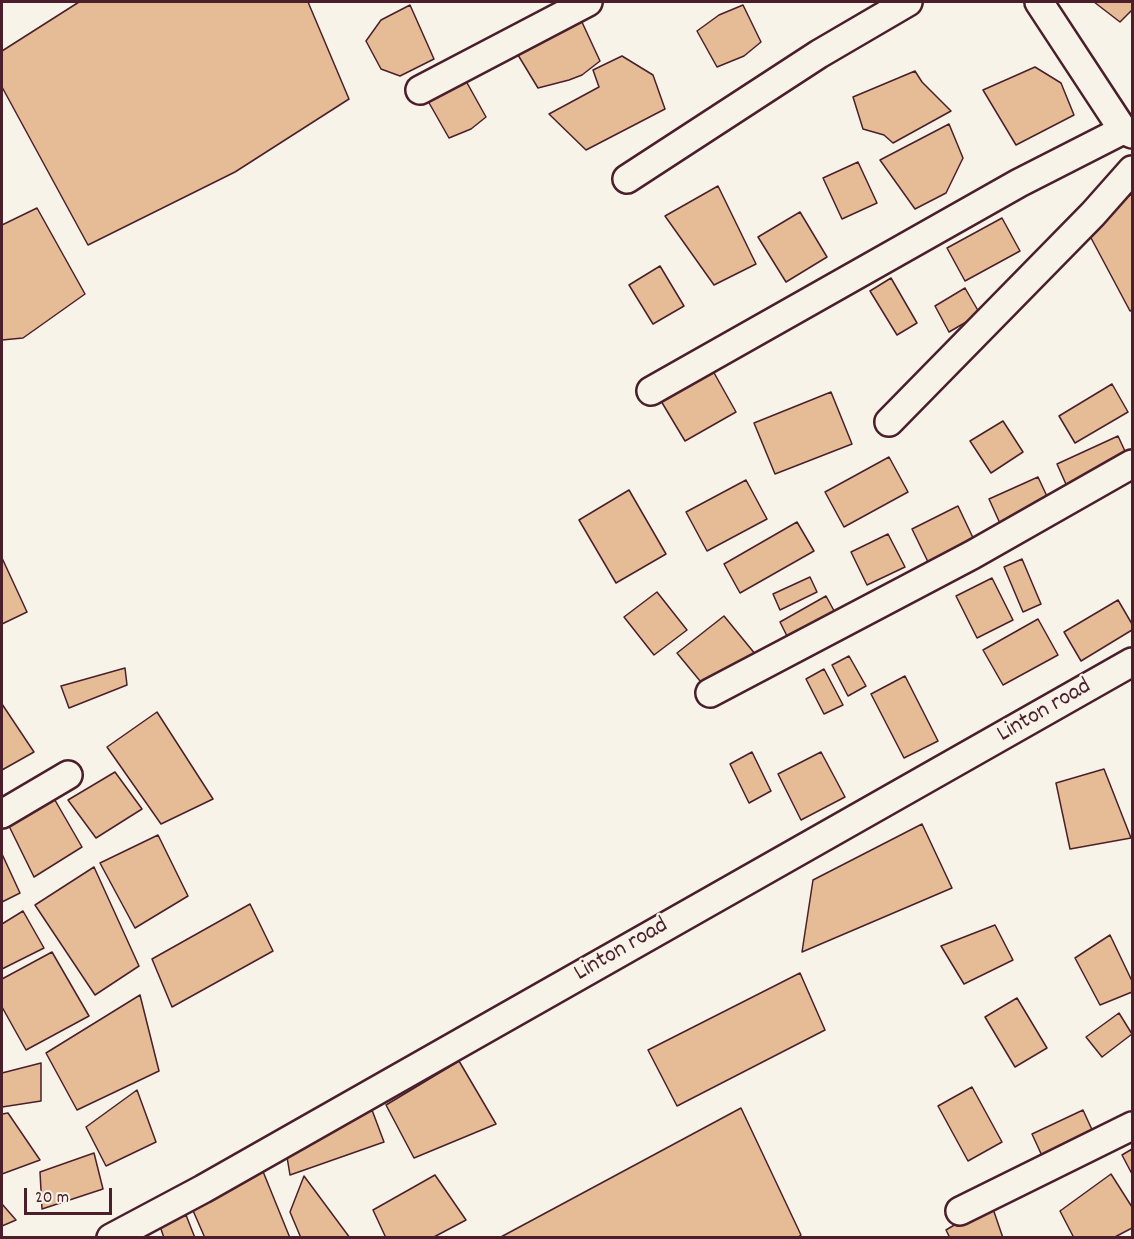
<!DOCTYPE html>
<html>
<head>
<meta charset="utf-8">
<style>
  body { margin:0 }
  #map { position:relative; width:1134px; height:1239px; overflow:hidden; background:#f7f3e8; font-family:Dekko,sans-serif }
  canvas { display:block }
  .frame { position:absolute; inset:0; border:3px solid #4a1f2b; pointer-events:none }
  .scale { position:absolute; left:24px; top:1188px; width:88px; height:27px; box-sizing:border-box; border:3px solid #4a1f2b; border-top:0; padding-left:8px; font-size:18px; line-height:21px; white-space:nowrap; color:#4a1f2b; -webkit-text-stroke:4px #f7f3e8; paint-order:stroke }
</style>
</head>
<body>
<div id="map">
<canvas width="1134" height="1239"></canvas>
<div class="frame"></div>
<div class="scale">20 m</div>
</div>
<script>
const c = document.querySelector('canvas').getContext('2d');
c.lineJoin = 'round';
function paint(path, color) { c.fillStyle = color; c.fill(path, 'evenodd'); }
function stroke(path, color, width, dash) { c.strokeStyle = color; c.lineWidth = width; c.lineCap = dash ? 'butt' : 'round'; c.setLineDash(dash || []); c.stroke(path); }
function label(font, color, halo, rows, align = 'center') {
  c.font = font + ' Dekko,sans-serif'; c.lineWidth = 4.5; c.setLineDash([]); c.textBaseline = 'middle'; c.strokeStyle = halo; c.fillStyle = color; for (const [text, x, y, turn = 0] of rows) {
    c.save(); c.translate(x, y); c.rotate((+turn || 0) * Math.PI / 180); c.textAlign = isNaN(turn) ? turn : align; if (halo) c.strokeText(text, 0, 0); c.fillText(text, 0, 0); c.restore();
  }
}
const building = new Path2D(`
  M79 2H308L349 99 235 172 88 245 2 87V51Z
  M1094 2H1132V10L1120 22Z
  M410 5 434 59 400 76 381 69 366 41 381 20Z
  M743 5 761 42 744 56 717 67 697 31 719 15Z
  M581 20 600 61 582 75 569 80 538 88 518 55 532 41Z
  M622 56 653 75 665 109 586 150 549 114 599 87 593 70Z
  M1035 67 1061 83 1074 115 1016 145 983 90Z
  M915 71 922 82 951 111 893 143 884 135 863 129 853 97Z
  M466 81 486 117 471 129 449 138 428 101Z
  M949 124 963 158 946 193 915 209 880 160Z
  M858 162 877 203 842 219 823 178Z
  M718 186 756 264 714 285 665 216Z
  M1132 194V310L1130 311 1082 221Z
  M37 208 85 294 23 338 2 340V225Z
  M800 212 827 257 786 282 758 237Z
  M1002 218 1020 251 965 281 947 248Z
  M660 266 684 306 653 324 629 285Z
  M891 278 917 323 897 335 870 291Z
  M965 288 980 314 949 332 935 306Z
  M713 371 736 412 685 441 661 401Z
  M1112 384 1128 412 1075 443 1059 416Z
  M831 392 852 444 775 474 754 423Z
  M1003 421 1023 452 991 473 970 441Z
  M1118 436 1130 462 1069 491 1057 464Z
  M889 457 908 492 844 527 825 492Z
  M1038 477 1052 507 1003 530 989 499Z
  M746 480 767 519 707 551 686 512Z
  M629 490 666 554 616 583 579 520Z
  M958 506 975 542 929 564 912 529Z
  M797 522 814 551 740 593 724 564Z
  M888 534 905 567 867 585 851 552Z
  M2 558 27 612 2 624Z
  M1022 559 1041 604 1023 612 1004 567Z
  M810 577 817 592 780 610 773 594Z
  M992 578 1013 620 977 638 956 596Z
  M657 592 687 630 654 655 624 617Z
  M826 596 838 618 791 644 780 622Z
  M1118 600 1132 624V630L1081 661 1064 632Z
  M724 616 756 655 710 693 677 653Z
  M1038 619 1058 655 1003 685 983 650Z
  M849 656 866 686 848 696 832 665Z
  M125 668 127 685 69 708 61 686Z
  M824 669 843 705 824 714 806 679Z
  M905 676 938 741 904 758 871 694Z
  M2 704 34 752 2 770Z
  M157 712 213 799 161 824 107 747Z
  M752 752 771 791 749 803 730 764Z
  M821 752 845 797 801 820 778 774Z
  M1104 769 1131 838 1070 849 1056 783Z
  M115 772 142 809 96 838 68 800Z
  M52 795 82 847 34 877 7 822Z
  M922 824 952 888 802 952 813 880Z
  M158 835 188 896 135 928 100 863Z
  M2 854 20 893 2 902Z
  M94 867 139 966 95 995 35 905Z
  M250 904 273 951 172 1007 152 959Z
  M23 911 44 948 2 969V924Z
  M995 925 1013 960 964 984 941 946Z
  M1110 935 1132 981V992L1100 1005 1075 958Z
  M52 952 89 1016 26 1050 2 1007V979Z
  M800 973 825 1030 677 1106 648 1050Z
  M140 995 159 1071 77 1110 46 1053Z
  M1017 998 1047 1048 1015 1067 985 1017Z
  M1119 1013 1132 1034 1102 1057 1086 1037Z
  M459 1061 496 1124 414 1158 386 1105Z
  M41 1063V1101L2 1107V1073Z
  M972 1087 1002 1142 968 1161 938 1106Z
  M137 1090 156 1142 106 1166 86 1127Z
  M741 1108 801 1235 797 1238H499Z
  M372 1110 384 1142 290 1175 287 1157Z
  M1083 1110 1094 1134 1043 1158 1032 1134Z
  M8 1113 40 1160 2 1174V1114Z
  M1132 1149V1174L1122 1155Z
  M94 1153 103 1189 42 1209 40 1172Z
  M262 1169 290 1238H205L191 1206Z
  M1111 1174 1132 1207V1228L1113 1238H1074L1060 1211Z
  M435 1175 466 1220 432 1238H386L373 1210Z
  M304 1176 350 1238H301L290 1212Z
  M991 1203 1003 1238H950L946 1230Z
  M2 1204 16 1220 2 1226Z
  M186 1215 195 1238H164L160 1226Z`);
const street = new Path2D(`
  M1039 2 1123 130
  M420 90 588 2
  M627 179 819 54 908 2
  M651 391 1019 183 1123 130 1132 134
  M889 422 1093 214 1132 170
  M710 693 972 555 1132 464
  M2 814 68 775
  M960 1211 1132 1126
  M111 1238 203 1189 1132 662`);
const streetNames = [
  ["Linton road",1045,712,-30],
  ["Linton road",622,951,-30]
];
paint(building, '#e6bc96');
stroke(building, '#4a1f2b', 1.5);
stroke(street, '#4a1f2b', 32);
stroke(street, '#f7f3e8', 27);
label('24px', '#4a1f2b', '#f7f3e8', streetNames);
</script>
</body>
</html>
